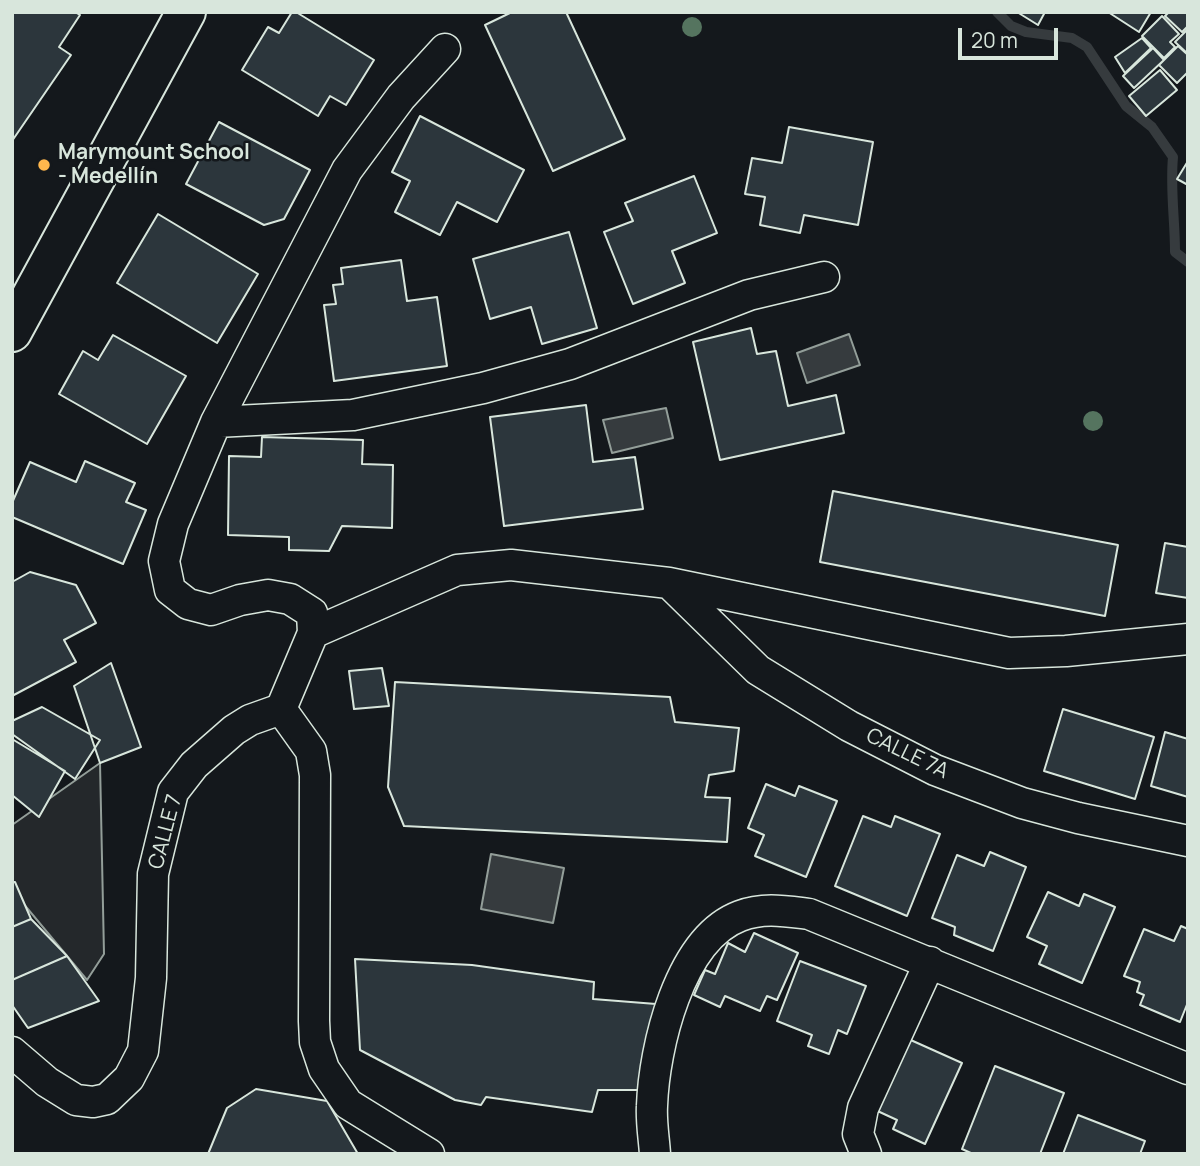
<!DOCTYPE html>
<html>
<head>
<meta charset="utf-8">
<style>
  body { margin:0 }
  #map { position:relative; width:1200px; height:1166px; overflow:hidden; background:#14181c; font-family:Manrope,sans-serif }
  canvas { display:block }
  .frame { position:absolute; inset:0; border:14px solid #d8e6dc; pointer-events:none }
  .scale { position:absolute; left:958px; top:28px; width:100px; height:32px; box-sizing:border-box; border:4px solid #d8e6dc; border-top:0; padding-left:9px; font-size:21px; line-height:24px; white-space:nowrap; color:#d8e6dc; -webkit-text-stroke:5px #14181c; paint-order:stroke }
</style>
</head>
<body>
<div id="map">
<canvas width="1200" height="1166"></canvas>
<div class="frame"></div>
<div class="scale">20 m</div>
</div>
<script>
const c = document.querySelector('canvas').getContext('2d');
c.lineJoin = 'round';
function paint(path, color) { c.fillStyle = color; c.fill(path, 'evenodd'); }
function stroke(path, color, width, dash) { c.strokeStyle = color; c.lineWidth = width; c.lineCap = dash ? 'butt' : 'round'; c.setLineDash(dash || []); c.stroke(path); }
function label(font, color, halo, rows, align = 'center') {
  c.font = font + ' Manrope,sans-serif'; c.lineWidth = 5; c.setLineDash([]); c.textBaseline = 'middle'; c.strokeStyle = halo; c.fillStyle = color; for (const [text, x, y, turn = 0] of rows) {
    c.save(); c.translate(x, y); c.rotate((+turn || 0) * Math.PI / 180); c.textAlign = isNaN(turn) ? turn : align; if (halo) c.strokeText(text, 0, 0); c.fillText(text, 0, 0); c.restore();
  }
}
const parking = new Path2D(`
  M100 763 104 954 87 980 12 890V825Z`);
const water = new Path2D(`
  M849 334 860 365 807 383 797 353Z
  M666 408 673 438 612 453 603 420Z
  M491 854 564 868 553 923 481 909Z`);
const stream = new Path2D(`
  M997 12 1011 26 1026 32 1072 38 1087 47 1126 106 1152 127 1173 157C1170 189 1175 220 1175 252L1188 262`);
const building = new Path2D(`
  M12 12H75L80 15 59 47 71 55 12 141Z
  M292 12H296L374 60 346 105 330 96 318 116 242 70 268 27 279 33Z
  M512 12H566L625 139 553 171 485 25Z
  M1017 12H1045L1038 25Z
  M1108 12H1151L1139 32Z
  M1169 12H1188V26L1182 32 1165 16Z
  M1162 16 1179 34 1170 42 1175 47 1164 58 1142 36Z
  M1188 29V54L1175 42Z
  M1142 38 1151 48 1125 73 1115 57Z
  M1178 46 1188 55V72L1177 83 1159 65Z
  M1153 48 1164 60 1134 88 1123 76Z
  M1160 70 1177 90 1146 116 1129 96Z
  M420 116 524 170 497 222 457 202 440 235 395 212 410 181 392 172Z
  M219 122 310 170 284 219 264 225 186 184Z
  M789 127 873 142 858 225 804 215 800 233 760 225 765 197 745 194 752 158 782 163Z
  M1188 161V185L1177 179Z
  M694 176 717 233 672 251 685 283 633 304 604 232 633 221 625 203Z
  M158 214 258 274 217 343 117 283Z
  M569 232 597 328 542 344 531 307 490 319 473 259Z
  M401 260 407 301 437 297 447 366 334 381 324 305 336 304 333 285 343 284 341 268Z
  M751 328 757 354 776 351 788 406 836 395 844 433 720 460 693 342Z
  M113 335 186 376 147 444 59 394 83 351 98 360Z
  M586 405 593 462 635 457 643 509 504 526 490 417Z
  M262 437 363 440 362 464 393 465 392 528 342 526 329 551 289 550V537L228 535 229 456 261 457Z
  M85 461 135 483 126 502 146 510 123 564 12 517V503L30 462 76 482Z
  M833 491 1118 545 1105 616 820 562Z
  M1165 543 1188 547V598L1156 593Z
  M30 572 76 585 96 623 64 640 76 662 12 696V582Z
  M111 663 141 747 100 763 74 686Z
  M382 668 389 706 354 709 349 671Z
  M395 682 670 697 675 722 739 728 734 771 709 775 705 797 730 798 727 842 404 826 388 787Z
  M42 707 100 740 75 779 12 734V721Z
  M1063 709 1154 737 1135 799 1044 771Z
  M1165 732 1188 739V797L1151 786Z
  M12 739 65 771 39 817 12 795Z
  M766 784 795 796 799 786 837 801 806 877 755 856 764 835 748 828Z
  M863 816 891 827 895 816 940 834 907 916 835 886Z
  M990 852 1026 867 993 951 954 935 955 927 932 918 957 855 984 866Z
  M12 882H15L31 919 12 927Z
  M1048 892 1079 906 1084 894 1115 907 1082 983 1039 964 1047 946 1027 937Z
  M31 919 67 956 12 980V927Z
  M1181 926 1188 929V1002L1180 1022 1140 1005 1144 995 1137 992 1140 982 1124 976 1144 929 1174 941Z
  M754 933 798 953 777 1000 767 996 760 1011 725 996 720 1007 694 995 705 970 715 974 728 943 745 952Z
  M67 956 99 1001 28 1028 12 1005V980Z
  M355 959 472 965 594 982 593 999 656 1004 638 1090H598L592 1112 486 1097 481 1105 455 1100 360 1050Z
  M800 961 866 986 847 1034 838 1030 829 1054 808 1046 812 1035 777 1021Z
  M904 1037 962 1063 925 1144 893 1129 897 1120 871 1108Z
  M995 1066 1064 1093 1040 1154H973L962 1149Z
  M256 1089 327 1101 358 1154H208L227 1108Z
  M1078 1115 1145 1141 1140 1154H1063Z`);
const minor = new Path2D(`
  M216 422 353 415 483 388 570 364 749 295 824 277
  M669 583 758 670 849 726 935 770 1022 803 1078 818 1188 841
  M313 633 312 613 290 599 268 595 240 600 211 610 188 604 170 590 164 561 173 524 216 422 347 170 401 97 445 49
  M281 709 313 633 457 570 511 565 669 583 1009 653 1066 651 1188 639
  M281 709 311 751 315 775 314 1021 315 1042 324 1069 348 1104 429 1154
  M12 1052 47 1082 76 1100 93 1102 107 1099 129 1078 143 1051 151 978 153 874 173 792 194 765 234 730 250 720 281 709
  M655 1154C654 1138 651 1122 652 1106 654 1048 679 939 740 916 763 907 785 911 809 914L1188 1069
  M866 1154 858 1134 863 1108 930 962`);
const secondary = new Path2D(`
  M12 332 186 12`);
const trees = [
  [692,27],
  [1093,421]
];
const markers = [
  [44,165,7,"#ffb74d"]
];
const poiNames = [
  ["Marymount School",58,153],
  ["- Medellín",58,177]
];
const streetNames = [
  ["CALLE 7A",907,754,26],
  ["CALLE 7",166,832,-75]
];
paint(parking, '#24282b');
stroke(parking, '#939e99', 2);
paint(water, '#363b3e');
stroke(water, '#939e99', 2);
stroke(stream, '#363b3e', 10);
paint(building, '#2c363c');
stroke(building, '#d8e6dc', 2);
stroke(minor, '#d8e6dc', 33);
stroke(secondary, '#d8e6dc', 42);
stroke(minor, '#14181c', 30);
stroke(secondary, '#14181c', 38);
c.fillStyle = '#55745f';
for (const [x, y] of trees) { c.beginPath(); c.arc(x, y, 10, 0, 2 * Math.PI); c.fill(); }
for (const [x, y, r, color] of markers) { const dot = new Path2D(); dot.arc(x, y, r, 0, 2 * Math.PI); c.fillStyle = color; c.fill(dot); stroke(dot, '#14181c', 2.5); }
label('bold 21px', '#d8e6dc', '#14181c', poiNames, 'left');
label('21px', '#d8e6dc', '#14181c', streetNames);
</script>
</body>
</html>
